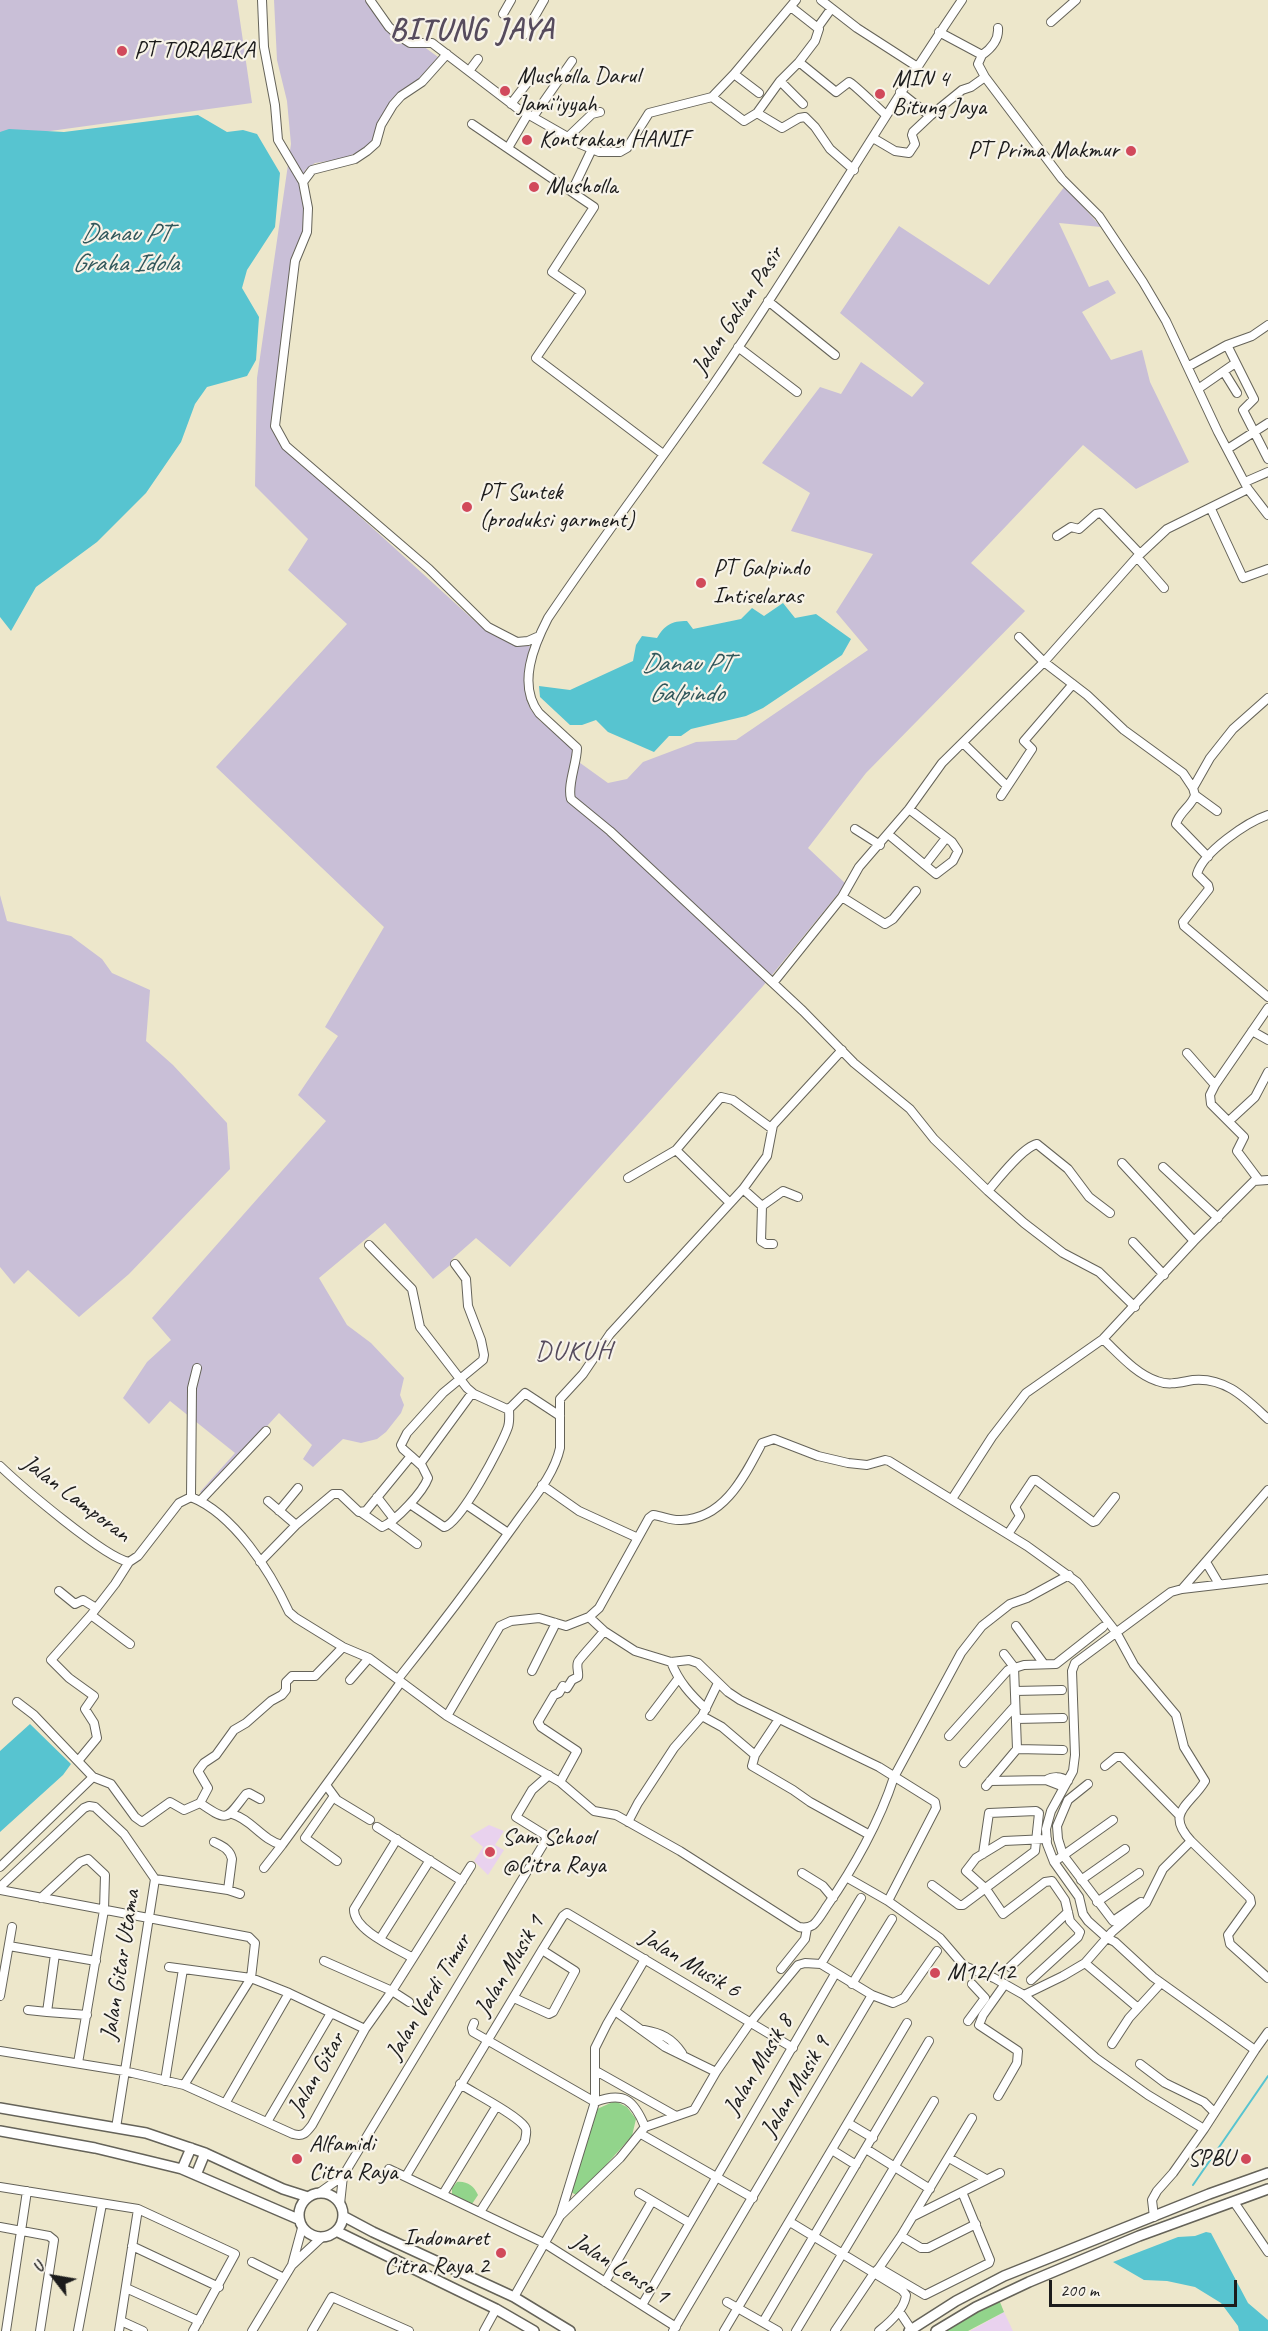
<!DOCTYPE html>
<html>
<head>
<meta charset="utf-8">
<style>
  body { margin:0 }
  #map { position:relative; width:1268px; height:2331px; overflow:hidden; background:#ede7cb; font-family:Caveat,sans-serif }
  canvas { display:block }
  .north { position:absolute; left:24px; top:2247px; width:60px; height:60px; -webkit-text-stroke:4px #f7f3e8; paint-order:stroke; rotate:301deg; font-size:16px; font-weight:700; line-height:24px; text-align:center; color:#1c1c1c }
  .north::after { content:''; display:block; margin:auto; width:21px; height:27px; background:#1c1c1c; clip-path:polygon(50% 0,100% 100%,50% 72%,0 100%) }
  .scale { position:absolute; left:1049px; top:2280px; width:188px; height:27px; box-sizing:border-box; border:3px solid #1c1c1c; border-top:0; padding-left:8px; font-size:18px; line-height:21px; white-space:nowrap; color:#1c1c1c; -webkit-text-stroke:4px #f7f3e8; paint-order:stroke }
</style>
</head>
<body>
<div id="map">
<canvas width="1268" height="2331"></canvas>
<div class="north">U</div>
<div class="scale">200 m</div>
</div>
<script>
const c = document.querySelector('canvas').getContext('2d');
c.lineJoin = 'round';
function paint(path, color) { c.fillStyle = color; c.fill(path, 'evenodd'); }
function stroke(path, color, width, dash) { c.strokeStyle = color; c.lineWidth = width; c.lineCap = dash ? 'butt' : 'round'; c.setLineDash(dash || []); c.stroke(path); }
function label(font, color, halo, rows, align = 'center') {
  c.font = font + ' Caveat,sans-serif'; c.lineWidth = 4.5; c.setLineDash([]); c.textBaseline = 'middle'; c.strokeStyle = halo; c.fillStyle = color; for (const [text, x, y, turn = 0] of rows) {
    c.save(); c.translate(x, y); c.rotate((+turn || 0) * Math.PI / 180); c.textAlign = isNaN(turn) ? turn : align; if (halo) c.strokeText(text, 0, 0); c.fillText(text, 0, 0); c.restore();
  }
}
const built = new Path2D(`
  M489 1825 504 1831 495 1845 504 1850 488 1875 474 1861 483 1847 470 1836Z
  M1004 2312 1013 2331H970Z`);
const industrial = new Path2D(`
  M0 0H237L252 103 0 138Z
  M274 0H366L394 38 412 48 423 46 438 57 413 85 397 95 386 110 375 140 356 153 342 159 315 163 305 170 301 189 304 205V232L293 253 272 427 278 442 478 624 497 635 530 646 524 680 527 701 531 710 540 721 572 746 576 760 608 783 627 779 643 762 696 742 736 740 868 650 836 612 873 554 791 531 810 493 762 463 820 387 841 394 861 362 912 397 924 383 840 313 899 226 989 285 1065 186 1101 227 1059 223 1089 287 1108 280 1116 293 1082 312 1111 360 1142 350 1150 382 1189 462 1136 489 1083 445 971 563 1025 611 866 773 808 848 846 884 763 986 510 1267 476 1238 451 1260 454 1262 433 1279 385 1223 319 1278 347 1325 371 1343 404 1378 400 1395 404 1405 401 1413 386 1432 377 1439 361 1443 343 1439 313 1467 303 1459 312 1445 279 1413 204 1495 200 1492 235 1453 170 1401 149 1424 123 1398 147 1362 171 1340 152 1318 326 1121 298 1095 338 1036 325 1027 384 927 216 767 347 624 288 570 308 539 255 486 257 378 291 144 287 101 277 60Z
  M0 895 7 921 71 936 102 959 112 973 150 990 146 1041 173 1065 227 1123 230 1169 129 1274 79 1317 28 1270 14 1284 0 1267Z`);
const green = new Path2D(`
  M615 2101 627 2107 636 2119 632 2136 578 2196 571 2192 597 2109Z
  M457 2182C467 2181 474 2186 478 2195L472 2204 452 2195V2188Z
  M998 2297 1004 2312 968 2331H936Z`);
const water = new Path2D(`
  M198 115 227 132 243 130 257 134 280 173 275 227 247 270 242 288 259 317 256 360 247 376 207 387 195 404 181 442 146 493 97 542 36 587 11 631 0 617V132L9 129 64 132Z
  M783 603 795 618 816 614 851 639 842 655 763 708 746 716 691 729 681 736H669L654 752 608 732 596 720 582 725H570L540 697 539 686 570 690 633 661 636 645 642 636 657 638C665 625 671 621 687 621L693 629 741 619 752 608 764 616Z
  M30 1724 71 1764 63 1775 0 1832V1751Z
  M1206 2232 1211 2233 1248 2303 1268 2320V2331H1239L1238 2326 1221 2303 1195 2287 1167 2281 1144 2280 1113 2262 1178 2237 1195 2236Z`);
const stream = new Path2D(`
  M1193 2185 1268 2076`);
const minor = new Path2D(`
  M262 0 264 47 275 105 278 140 303 182
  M370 0 389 27 399 36 410 43H432L517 108 580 144 599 152H620L627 148 649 113 712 97 744 121 757 113 782 128 799 118 805 117 815 127 830 149 854 170
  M821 0 857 28 916 66
  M962 0C876 126 800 259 713 385 659 463 601 539 548 618 534 645 517 685 539 713L577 748C577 763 567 785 571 799L610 831 803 1011 854 1063 910 1109 934 1139 988 1191 1024 1223 1063 1253 1099 1272 1135 1307
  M791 7 819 29 815 41 799 62
  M503 14 511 0
  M1051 22 1076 0
  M818 27 831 9
  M939 32 982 55 978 64 985 77 1062 179 1099 216 1143 282 1166 321 1218 432 1248 489 1268 515
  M524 35 544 0
  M447 54 422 82 401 96 393 105 381 125 376 143 367 151 355 159 312 170 303 182 308 208 307 232 295 261 275 426 286 446 429 569 488 627 517 642 528 641 537 637
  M982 55C992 48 999 40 998 28
  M469 71 478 59
  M734 74 759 93
  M780 81 803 104
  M900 92 930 116 962 90 971 87 985 77
  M712 97 734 74 796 0
  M511 104 527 83
  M757 113 780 81 799 62 836 92 849 82C854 84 879 109 886 115
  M533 117 572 61
  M472 124 594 207 552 272 581 292 536 358 663 454
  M568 137 592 114 600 112
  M873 138 895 151 909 153 915 144 912 135 913 132 930 116
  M508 148 528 114
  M572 191 592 149
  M768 301 835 355
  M1268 325 1252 336 1227 345 1254 399 1243 410 1268 459
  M738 347 797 392
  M1189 366 1227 345
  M1224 372 1237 393
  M1198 389 1234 364
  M1229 448 1268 423
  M1245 482 1268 472
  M1211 509 1243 578 1268 569
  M1057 536 1071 527 1079 529 1096 514 1101 513 1140 554
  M1137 557 1164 588
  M1019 637 1044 662 1087 695 1124 730 1183 773 1193 788 1195 795C1192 806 1179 812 1176 824L1208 857
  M963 743 1007 786
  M1193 788 1210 758 1233 729 1268 698
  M1195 795 1217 811
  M1001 796 1032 749 1024 741 1073 684
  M909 809 952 842 958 851 953 861 936 874 925 865 946 838
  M1268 815C1247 822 1203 852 1197 874L1208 885 1209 889 1183 922 1184 926 1268 997
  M855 829 880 845
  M888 834 925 865
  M842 897 885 924 893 919 916 891
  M773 983 842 897 859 867 909 809 942 763 1044 662 1137 557 1167 529 1248 489
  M1252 1031 1268 1040
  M1187 1053 1215 1085 1210 1095 1211 1104 1244 1137 1237 1151 1258 1179
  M1215 1085 1268 1008
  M1229 1121 1255 1097 1268 1072
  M676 1150 729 1202
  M1122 1163 1194 1241
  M1163 1167 1218 1218
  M628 1178 676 1150 721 1097 733 1100 771 1128
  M743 1189 762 1206 761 1241 766 1244H773
  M988 1191C998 1179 1023 1147 1037 1144L1068 1169 1089 1197 1110 1213
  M762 1206 783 1191 798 1197
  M1133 1242 1164 1275
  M369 1245 412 1289 420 1327 467 1388 474 1394 507 1409 511 1407 525 1393 560 1416
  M1103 1339C1119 1354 1136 1374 1157 1381 1169 1386 1181 1382 1193 1380 1226 1377 1246 1399 1268 1419
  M420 1464 472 1393
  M0 1466C21 1486 105 1558 129 1562
  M542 1485 579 1511 638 1538
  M191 1497 192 1388 197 1368
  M377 1497 394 1519
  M952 1499 992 1437 1026 1393 1103 1339 1194 1241 1254 1181 1268 1180
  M200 1501 266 1431
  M268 1501 296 1525
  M410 1504 444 1527C460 1524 502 1445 508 1427 510 1421 509 1414 509 1408
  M467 1505 508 1533
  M279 1511 298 1488
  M362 1513 382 1527C396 1521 423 1492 428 1478L422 1466 411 1456
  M390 1524 417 1544
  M1008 1534 1020 1516 1015 1507 1033 1480H1036L1093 1522 1096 1521 1115 1497
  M260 1562 296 1525 333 1494H340L359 1512 366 1511 411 1456 403 1449 401 1445 407 1433 443 1393 483 1360 484 1355 481 1340 468 1306 466 1279 455 1264
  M1206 1562 1219 1584
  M1182 1589 1268 1579
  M59 1591 75 1604 83 1600 96 1608
  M589 1617 599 1608 649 1518 653 1515C663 1516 671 1521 681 1520 724 1519 744 1477 762 1443L774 1439 818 1456 848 1463 867 1465 885 1460 889 1461 1027 1546 1077 1582 1116 1632 1134 1665 1176 1715 1184 1747 1205 1781C1191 1805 1164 1812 1191 1841L1250 1898 1251 1903 1228 1935 1230 1944 1268 1978
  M1016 1626 1044 1664
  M130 1644 91 1615 115 1584 129 1562 138 1556 179 1503 191 1497C234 1514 270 1571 289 1612L296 1618 343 1647 369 1658 447 1716 560 1782 594 1811 616 1815 680 1851 799 1927C804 1928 808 1928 813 1925 818 1921 823 1912 827 1906 853 1869 880 1821 894 1777L961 1653 982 1626 1010 1604 1027 1598 1069 1575
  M671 1662C679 1682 690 1694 706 1709
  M532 1671 556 1623
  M398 1679C438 1629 477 1577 515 1524 531 1501 554 1476 560 1448V1399L583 1374 610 1334 743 1189 767 1156 773 1125 842 1050
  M350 1680 369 1658
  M1015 1691 1062 1690
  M17 1702 34 1715 93 1777 111 1784 135 1817 142 1822 170 1802 184 1810 200 1803C229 1823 226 1819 246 1794L249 1793 260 1799
  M447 1716 500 1626 511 1621 539 1618 566 1626 589 1617 604 1631 635 1651 671 1662 689 1660 698 1663 728 1692 740 1700 879 1767 935 1802 936 1808 888 1901
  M650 1716 678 1679
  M702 1716 722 1727 755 1755
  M779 1719 755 1755 752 1766 793 1790 810 1802 868 1834
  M1016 1719 1063 1718
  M949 1736 1008 1670 1024 1665 1056 1664 1103 1627
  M1017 1749 1063 1750
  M78 1761 97 1738 94 1723 85 1709 94 1696 69 1678 51 1660 91 1615
  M964 1763 1015 1706
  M1105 1766 1116 1757H1122L1179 1815
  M1046 1780C1054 1776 1060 1776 1068 1781
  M990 1781 1046 1780 1064 1787
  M560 1782 577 1751 541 1727 538 1722 554 1695 559 1693 563 1686 567 1688 572 1680 578 1677C579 1672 576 1667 578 1662 579 1659 600 1637 604 1631
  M1088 1784 1068 1800 1057 1826 1058 1839 1063 1855 1113 1921 1141 1902
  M326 1785 337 1800 370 1820
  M986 1786 1017 1749 1014 1667 1004 1654
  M334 1796 305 1838 337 1861
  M200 1803 208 1788 198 1771 204 1763 216 1755 234 1730 246 1723 271 1701 282 1695 286 1690V1682L292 1676H315L343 1647
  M232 1814C251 1819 262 1840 282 1845L401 1682
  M628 1822 638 1803 674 1748 702 1716 718 1683
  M377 1827 462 1881
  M397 1839 354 1909C353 1930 396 1948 413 1958
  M214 1842C222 1846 230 1849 232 1859L228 1890
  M1054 1862 1113 1820
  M0 1867 93 1777
  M264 1868 282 1845
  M802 1873 823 1886 833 1898
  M846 1877 888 1901 940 1938 964 1966 994 1978 1024 1995 1063 1976 1085 1963 1112 1932 1146 1903 1163 1869 1191 1841
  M155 1879 228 1890 240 1894
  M1081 1880 1125 1849
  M932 1885 959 1905H963L1035 1851 1039 1813 1036 1811 989 1813 983 1854
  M0 1887 84 1808 89 1806 95 1807 124 1834 155 1879 116 2128
  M0 1890 249 1937 255 1943 251 1978 184 2085
  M41 1898 80 1862 88 1859 105 1875 104 1910 78 2063
  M1097 1902 1139 1873
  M380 1939 430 1860
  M9 1946 96 1961
  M55 1954 47 2012 87 2015
  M324 1961 392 1991 409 2002
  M1085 1963 1138 2008
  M821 1964 861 1898
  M169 1967 251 1978 289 1993 365 2029
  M1010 1967 1068 1912
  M781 1969 805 1939 807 1928
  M1031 1980 1078 1937 1080 1932 1070 1921 1065 1900 1052 1881 1045 1882 1003 1914 986 1889 966 1871 976 1858 1004 1841 1047 1839
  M852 1984 892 1919
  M1024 1995 1096 2058 1148 2095 1204 2129
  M0 1996 12 1927
  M514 1998 549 2014 553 2012 575 1971 542 1950
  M28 2010 47 2012
  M615 2011 665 2047 716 2072
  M968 2021 985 1998 972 1984
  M474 2023 472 2028 473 2032 595 2102
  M644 2030C661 2033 672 2038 682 2053
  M1112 2044 1129 2018 1161 1983
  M1255 2050 1268 2032
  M0 2051 124 2071 184 2085 293 2134C303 2137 306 2133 312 2125L365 2029 392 1991 471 1866
  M1140 2064 1165 2083 1204 2102 1214 2112
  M596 2071 676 2116
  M165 2081 183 1969
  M460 2084C474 2093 517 2115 525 2127 528 2131 525 2137 525 2141L480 2212
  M998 2096 1017 2063 1018 2051 979 2025 983 2015 1005 1984
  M226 2102 289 1993
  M267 2122 331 2013
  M848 2123 873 2138
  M645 2127 694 2110 716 2072 750 2023 798 1965 805 1963 821 1964 872 1995 893 2003 904 1998 937 1951
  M641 2134 753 2198
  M866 2149 930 2189
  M832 2150 856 2165
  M949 2158 986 2179
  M389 2169 544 2243 676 2327
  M406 2176 542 1950 563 1916 567 1913 793 2048
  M0 2187 138 2209 235 2254 193 2331
  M319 2193 343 2176
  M639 2193 688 2222
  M443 2194 496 2107
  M1234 2202 1268 2252
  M340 2204 343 2176 349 2166 546 1840 545 1835 516 1817 532 1790 549 1775
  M561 2215 620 2158 645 2127C634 2100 624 2091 595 2102
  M914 2216 1000 2173
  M1154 2217 1152 2200 1157 2191 1173 2173 1204 2129 1255 2050 1153 1977 1115 1942 1107 1938 1088 1921 1083 1914 1079 1897 1054 1862 1047 1844 1046 1829 1051 1811 1073 1771 1075 1755 1072 1671 1075 1663 1171 1592 1182 1589 1268 1490
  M790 2222 874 2273 879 2268 925 2295 989 2263 990 2260 962 2192
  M0 2227 49 2236 54 2240 40 2331
  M302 2228 292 2265 322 2237
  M901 2236 921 2248H928L976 2224
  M132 2246 219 2287
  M252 2262 284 2278
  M879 2268 901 2236 972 2118
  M605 2282 652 2201
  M126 2288 199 2321
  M514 2297 560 2216 595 2102V2048L607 2024 645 1959
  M727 2302 778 2331
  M642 2305 835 1974
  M899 2311 911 2329
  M121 2321 143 2331
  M763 2322 929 2041
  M6 2331 27 2191
  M78 2331 102 2204
  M119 2331 138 2209
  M252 2331 292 2265
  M312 2331 332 2297 409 2331
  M484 2331 496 2309
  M673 2331 872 1995
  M724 2331 907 2023
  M796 2331 934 2101
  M835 2331 874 2273 902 2290 906 2295C905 2309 889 2323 879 2331`);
const major = new Path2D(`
  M0 2108 146 2133 205 2153 283 2189 308 2197
  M0 2131 95 2148 182 2169 298 2219
  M182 2169 191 2148
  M196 2175 205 2153
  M299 2215a22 22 0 1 1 44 0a22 22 0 1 1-44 0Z
  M343 2216 373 2232 514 2297 570 2331
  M336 2231 496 2309 534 2331
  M909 2331 956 2301 1004 2276 1209 2194 1268 2173
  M936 2331 976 2307 1029 2282 1139 2236 1268 2189`);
const markers = [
  [122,51,6,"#d1495b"],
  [505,91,6,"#d1495b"],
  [880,94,6,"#d1495b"],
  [527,140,6,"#d1495b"],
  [1131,151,6,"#d1495b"],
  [534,187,6,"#d1495b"],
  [467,507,6,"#d1495b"],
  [701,583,6,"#d1495b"],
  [490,1852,6,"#d1495b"],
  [935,1973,6,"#d1495b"],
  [297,2159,6,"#d1495b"],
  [1246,2159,6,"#d1495b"],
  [501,2253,6,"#d1495b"]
];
const poiNames = [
  ["PT TORABIKA",134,51],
  ["Musholla Darul",517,77],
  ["Jami'iyyah",517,105],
  ["MIN 4",892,80],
  ["Bitung Jaya",892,108],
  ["Kontrakan HANIF",539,140],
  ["PT Prima Makmur",1119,151,"right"],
  ["Musholla",546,187],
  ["PT Suntek",479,493],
  ["(produksi garment)",479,521],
  ["PT Galpindo",713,569],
  ["Intiselaras",713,597],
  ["Sam School",502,1838],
  ["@Citra Raya",502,1866],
  ["M12/12",947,1973],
  ["Alfamidi",309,2145],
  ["Citra Raya",309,2173],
  ["SPBU",1234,2159,"right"],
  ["Indomaret",489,2239,"right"],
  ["Citra Raya 2",489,2267,"right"]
];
const streetNames = [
  ["Jalan Galian Pasir",738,311,-57],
  ["Jalan Lamporan",76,1499,37],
  ["Jalan Musik 6",690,1964,31],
  ["Jalan Gitar Utama",121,1965,-81],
  ["Jalan Musik 1",510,1966,-59],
  ["Jalan Verdi Timur",429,1997,-59],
  ["Jalan Musik 8",759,2065,-59],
  ["Jalan Gitar",317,2074,-60],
  ["Jalan Musik 9",796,2087,-59],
  ["Jalan Lenso 1",620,2269,33]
];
const waterNames = [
  ["Danau PT",125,234],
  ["Graha Idola",125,264],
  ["Danau PT",686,664],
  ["Galpindo",686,694]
];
const quarterNames = [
  ["DUKUH",574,1352]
];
const districtNames = [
  ["BITUNG JAYA",472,31]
];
paint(built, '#e9d2ee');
paint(industrial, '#c9bfd7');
paint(green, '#92d48b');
paint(water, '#57c4d0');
stroke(stream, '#57c4d0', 2);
stroke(minor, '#656359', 10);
stroke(major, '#656359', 12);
stroke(minor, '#fff', 8);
stroke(major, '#fff', 9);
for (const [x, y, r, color] of markers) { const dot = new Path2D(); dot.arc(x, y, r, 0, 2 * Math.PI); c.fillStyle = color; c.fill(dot); stroke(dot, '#f7f3e8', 2); }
label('24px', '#1c1c1c', '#f7f3e8', poiNames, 'left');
label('24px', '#1c1c1c', '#f7f3e8', streetNames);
label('italic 26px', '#31575b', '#f7f3e8', waterNames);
c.letterSpacing = '1.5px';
label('27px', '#564b5d', '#f7f3e8', quarterNames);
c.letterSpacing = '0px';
c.letterSpacing = '1.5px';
label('bold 30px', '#564b5d', '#f7f3e8', districtNames);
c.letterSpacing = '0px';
</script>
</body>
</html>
